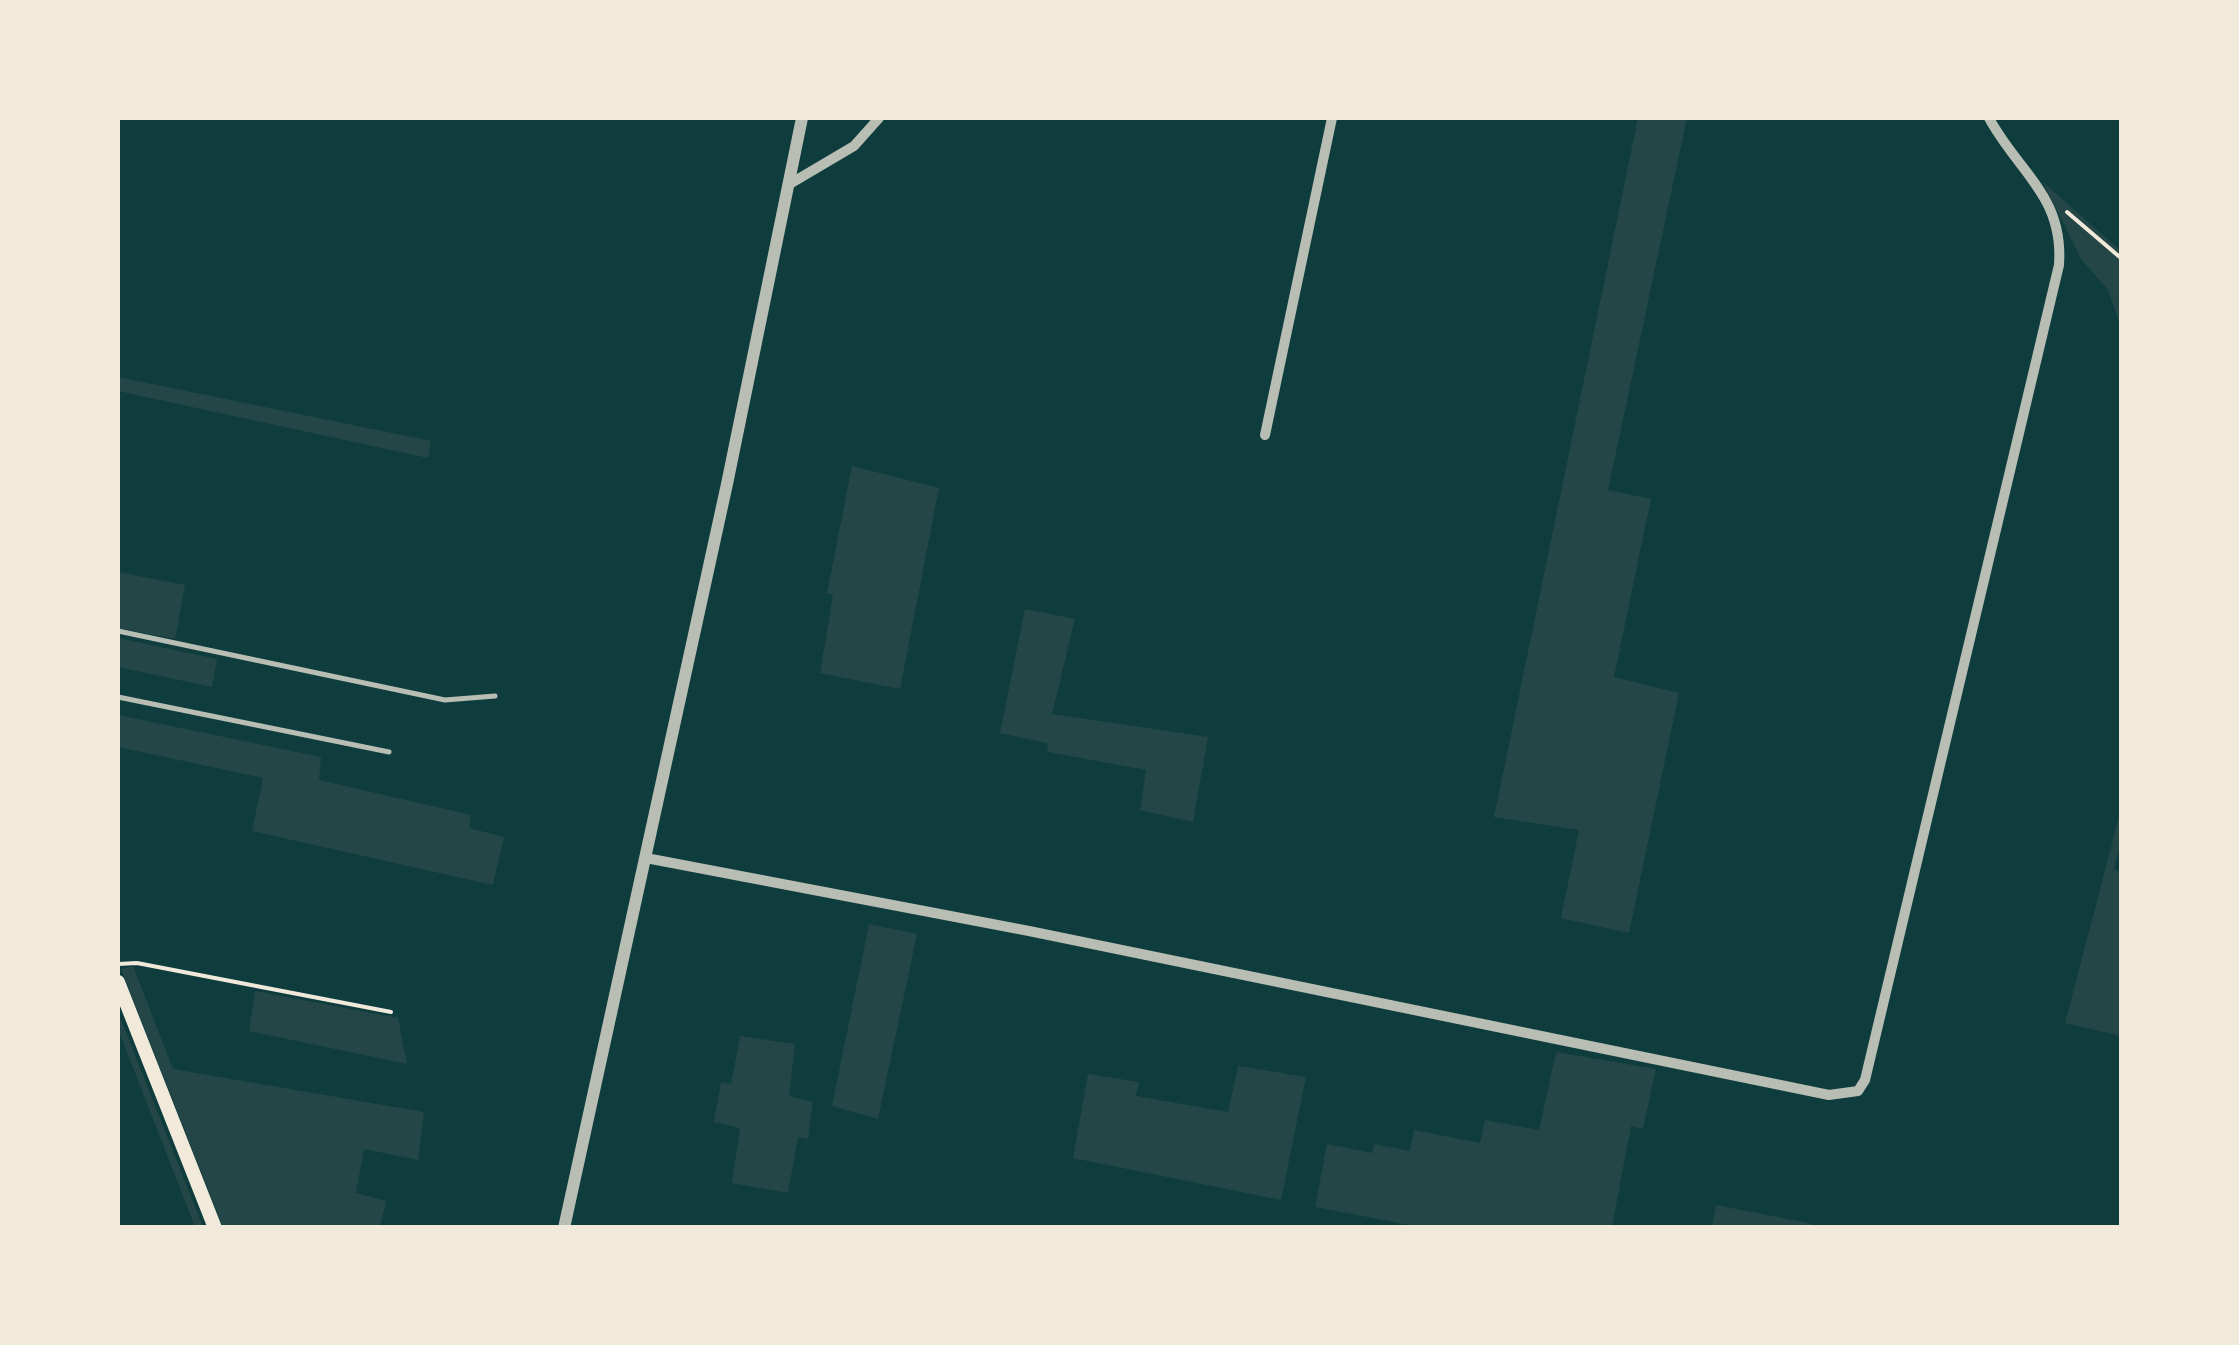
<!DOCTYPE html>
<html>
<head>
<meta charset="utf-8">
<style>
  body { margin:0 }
  #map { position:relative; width:2239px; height:1345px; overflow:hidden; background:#0f3d3e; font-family:"Public Sans",sans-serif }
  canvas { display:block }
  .frame { position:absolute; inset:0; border:120px solid #f1e9da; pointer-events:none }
</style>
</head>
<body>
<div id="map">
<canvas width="2239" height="1345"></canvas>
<div class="frame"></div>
</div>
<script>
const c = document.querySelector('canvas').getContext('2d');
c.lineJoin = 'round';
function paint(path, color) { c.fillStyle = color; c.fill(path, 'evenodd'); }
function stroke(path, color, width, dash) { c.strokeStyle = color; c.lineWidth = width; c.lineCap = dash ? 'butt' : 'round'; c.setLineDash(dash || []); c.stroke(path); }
const green = new Path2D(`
  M1638 118H1687L1608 490 1651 499 1614 677 1679 693 1629 933 1561 918 1579 830 1494 817Z
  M2043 182 2121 251V328L2108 290 2081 259Z
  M118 377 431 441 428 458 118 391Z
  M852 466 939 488 900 689 820 673 833 595 827 593Z
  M118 572 185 585 175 639 118 628Z
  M1025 609 1075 619 1052 714 1208 737 1193 822 1140 810 1146 770 1048 752 1047 743 1000 733Z
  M118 638 217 659 212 687 118 667Z
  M118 715 321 757 319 780 471 815 469 828 504 837 493 885 252 831 263 778 118 747Z
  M2121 809V842L2114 869 2122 872 2121 1036 2065 1023Z
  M869 924 917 934 878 1119 832 1106Z
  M133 966 173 1069 424 1112 418 1160 364 1149 356 1193 386 1201 380 1227H223L121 969Z
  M255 991 398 1018 407 1064 249 1031Z
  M118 1012 203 1227H195L118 1029Z
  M740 1036 795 1044 789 1096 813 1102 808 1139 798 1137 788 1193 732 1183 740 1128 714 1122 721 1082 731 1084Z
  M1556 1052 1656 1069 1643 1129 1631 1126 1612 1227H1420L1315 1207 1327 1144 1372 1153 1374 1144 1410 1151 1414 1130 1480 1143 1485 1120 1539 1130Z
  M1238 1066 1306 1077 1281 1200 1073 1158 1088 1074 1139 1082 1136 1096 1228 1112Z
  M1716 1205 1813 1224 1812 1227H1712Z`);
const path = new Path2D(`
  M2067 212 2122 259
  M118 964 137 963 391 1012`);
const service = new Path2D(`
  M118 631 445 700 495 696
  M118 697 389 752`);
const minor = new Path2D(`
  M788 185 854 146 879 118
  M1265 435 1332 118
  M646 858 1029 931 1829 1095 1858 1091 1865 1080 2059 265C2064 196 2018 172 1989 118`);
const tertiary = new Path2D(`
  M564 1228 727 484 802 118`);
const secondary = new Path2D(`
  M118 982 215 1228`);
paint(green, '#244646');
stroke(path, '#f1e9da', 4);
stroke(service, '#b8beb3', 5);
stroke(minor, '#b8beb3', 10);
stroke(tertiary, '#b8beb3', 12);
stroke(secondary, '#f1e9da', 14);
</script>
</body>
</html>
